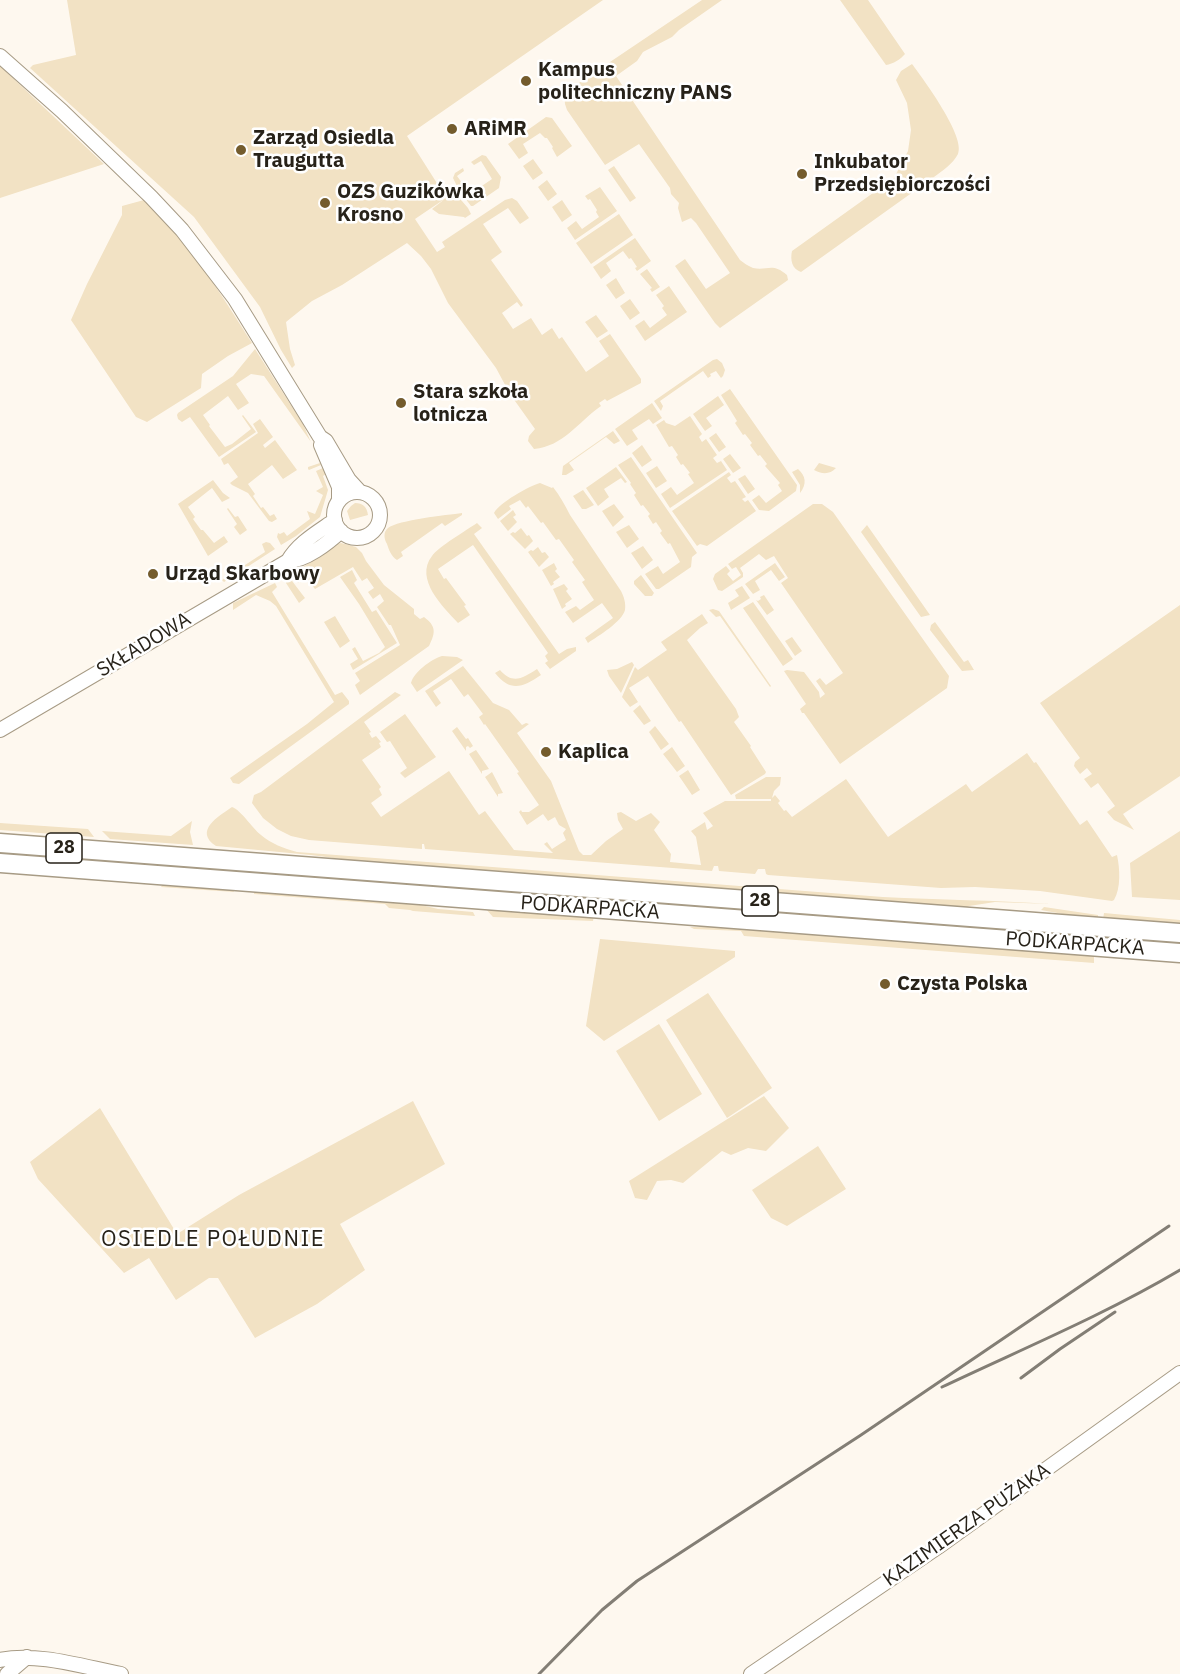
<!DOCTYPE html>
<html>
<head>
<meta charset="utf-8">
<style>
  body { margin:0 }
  canvas { display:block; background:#fef8ef }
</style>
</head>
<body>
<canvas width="1180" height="1674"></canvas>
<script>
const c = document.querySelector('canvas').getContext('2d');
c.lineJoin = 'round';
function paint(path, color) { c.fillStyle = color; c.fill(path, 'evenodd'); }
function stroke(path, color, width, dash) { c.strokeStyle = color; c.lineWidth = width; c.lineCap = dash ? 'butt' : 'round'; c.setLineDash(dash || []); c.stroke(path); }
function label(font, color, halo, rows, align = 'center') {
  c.font = font + ' "IBM Plex Sans",sans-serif'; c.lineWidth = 5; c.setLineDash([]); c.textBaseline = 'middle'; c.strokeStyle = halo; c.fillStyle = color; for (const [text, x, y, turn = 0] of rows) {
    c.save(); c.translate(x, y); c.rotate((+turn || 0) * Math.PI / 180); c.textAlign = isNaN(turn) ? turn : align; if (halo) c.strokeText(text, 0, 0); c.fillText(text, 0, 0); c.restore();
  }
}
const green = new Path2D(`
  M67 0H603L407 136 440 188 444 186 451 196 455 193 468 208 471 214 465 218 464 217 439 214 432 209 446 198 415 219 437 252 445 247 442 242 505 200 512 198 517 201 529 218 520 224 508 208 483 224 502 252 491 260 523 305 521 307 517 302 502 313 513 329 531 318 542 335 552 328 559 339 562 337 586 372 609 356 599 341 610 334 641 379V383L607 401 605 399 599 403 601 406C577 423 564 446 534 449L528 441 529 436 535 429 510 394 496 368 448 303 431 269 421 256 407 243 342 285 312 301 286 322 290 349 295 365 292 368 281 350 260 307 194 217 30 68 33 65 76 55Z
  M702 0H722L679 30 672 37 643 52 637 61 616 76 740 260C744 263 748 266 753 268 768 271 772 262 787 275L788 280 720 328 715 323 675 266 685 259 706 289 730 273 696 223 691 218 682 222 678 208 679 203 671 194 670 188 639 144 605 165 567 110 565 104 564 93Z
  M840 0H868L905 54C901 59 893 64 886 65Z
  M912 64C924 80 966 137 958 154 953 164 942 171 934 177L801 272C792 269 790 260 792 251L894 178 908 151 911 130 907 103 896 80 901 71Z
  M0 66 104 164 0 198Z
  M546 117 552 118 572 146 557 157 552 148 553 147 547 138H545L540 133 523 144 528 153 519 159 508 144Z
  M482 155 486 156 501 177 499 188 473 206H471L459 190 453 178 455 173 463 168 464 171 457 176 470 194 492 179 481 161 474 165 471 162Z
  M533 159 543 173 533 180 523 166Z
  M614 166 636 198 630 202 608 170Z
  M547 180 557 194 548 201 538 187Z
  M600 187 617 211 575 240 567 228 576 221 582 229 599 217 596 212 597 210 590 199 588 200 585 196Z
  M144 200C188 241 220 292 252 343L228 356 202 374 201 388 147 422 136 417 71 320 87 284 122 215V206Z
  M562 200 572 215 562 222 552 207Z
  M619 214 633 235 591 264 576 243Z
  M635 238 651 261 637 271 635 268 637 267 631 258 629 259 623 251 606 263 611 271 601 279 593 267Z
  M647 269 660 287 652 292 650 289 652 288 640 274Z
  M616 278 625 293 616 299 606 285Z
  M669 286 687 312 645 341 635 326 644 320 650 328 667 315 662 308 664 306 656 295Z
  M630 299 640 313 630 320 620 306Z
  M596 315 608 331 597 338 585 322Z
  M255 349 303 424 321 465 309 470 308 469V467L320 463 311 442 264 376 251 374 236 384 249 403 238 410 228 396 203 415 210 425 209 426 225 447 232 444 251 429 242 416 243 415 256 432 219 457 190 417 182 422 178 419 177 415 178 413 233 376Z
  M717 359 722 363 725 370 723 376 721 378 716 371 710 374 711 376 708 378 703 371 660 401 663 406 661 411 654 401 713 360Z
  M730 389 797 485 796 491 769 511 759 510 752 500 759 495 766 503 782 491 778 485 780 483 765 466 767 464 760 455 758 456 750 445 752 443 745 434 743 435 735 423 737 421 721 395Z
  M718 396 724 405 706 418 712 426 705 431 693 414Z
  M652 403 662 418 653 424 649 419 632 430 638 439 627 446 615 429Z
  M690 416 702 434 699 437 702 442 706 439 717 455 713 458 717 463 721 461 727 470 670 508 661 494 671 487 677 495 694 483 688 474 690 473 683 464 681 465 676 457 678 455 672 446 669 447 656 425 664 420 666 423 675 426Z
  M260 419 273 437 263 445 265 448 275 440 297 470 283 479 272 465 248 484 255 494 253 496 261 508 263 507 270 516 274 514 277 519 272 522 269 521 248 493 232 485 230 483 238 477 228 463 224 465 221 459 258 433 253 424Z
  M613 431 620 441 614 444 606 437 569 463 574 470 566 475H562L563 466Z
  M716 433 726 447 719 452 709 438Z
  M642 445 652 460 642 467 632 453Z
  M730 454 741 468 733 473 723 459Z
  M631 457 697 553 692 557 691 567 659 589H656L645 574 658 566 663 574 680 562 670 543 668 544 660 533 662 531 656 522 653 524 648 516 650 514 643 505 641 506 634 495 636 493 630 484 631 483 618 465Z
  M819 463 836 468C830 475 821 474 814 470Z
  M657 466 667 481 656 488 646 473Z
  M616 467 627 482 625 483 621 478 604 489 609 497 598 506 586 488Z
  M323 468 326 474 323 476 328 490 320 517 296 536 281 545 277 537 278 533 280 534 284 532 287 536 310 519 307 511 315 514 323 495 316 491 323 487 316 471Z
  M798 469C806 476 807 484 800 493V485L792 472Z
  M729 472 731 475 727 478 731 483 735 481 746 497 742 499 745 502 748 500 756 511 707 546 700 544 697 546 672 511Z
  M745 475 755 489 748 494 738 479Z
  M213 480 223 493 230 498 222 502 212 488 188 507 195 517 193 519 201 530H203L214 543 224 536 228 542 208 556 178 504Z
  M540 483 552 488 553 487C560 496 565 505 570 515L621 591C624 597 626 603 625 610 622 622 598 636 588 643L585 638 613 618 602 603 573 623 565 612 576 606 580 610 594 600 582 582 585 580 572 562 574 560 559 539 556 540 543 522 541 523 528 506 526 508 520 500 509 506 511 509 498 519 494 513C499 503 529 486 540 483Z
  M583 490 594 505 586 509H582L573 496Z
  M355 503C363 503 367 507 368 515L350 520 347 511 351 506Z
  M614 504 624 517 613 527 602 511Z
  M813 504H822L833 512 949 676 947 688 840 764 804 713H802L800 709 806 704 784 671 787 670 804 672 819 692 820 698 825 694 816 681 820 678 826 685 843 673 781 583 788 578 774 556 766 560 759 554 740 568 743 573V577L722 591 718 590 713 579 715 574 726 566 730 571 727 574 733 581 741 575 736 567 732 569 728 564Z
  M228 508 235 517 238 516 247 530 240 535 234 527 237 524 227 509Z
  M513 510 516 515 513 517 517 522 508 531 500 521Z
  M462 513V515L445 526 442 523 401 552 403 556 397 560C391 556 389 550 387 544 384 539 383 532 388 528 398 520 447 515 462 513Z
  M477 523 482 528 474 534 559 654 567 649 576 647V651L550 669 545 663 548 661 545 656 548 653 473 545 438 569 444 579 446 578 466 605 464 606 470 615 458 623C443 607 414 579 432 556 438 547 467 530 477 523Z
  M629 525 639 539 627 548 616 532Z
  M867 525 930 615 921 617 861 532Z
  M521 528 527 536 529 535 533 541 525 549 510 534 513 532 515 533Z
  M266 542 270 543 275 549 224 582 222 580 265 552 262 544Z
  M341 543 356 547 362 553 366 561 384 585 414 609V614L420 619 424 617C436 626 436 632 429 646L360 695 355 685 360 681 355 673 400 645 391 625H389L377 607 384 601 380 594 373 599 368 592 374 588 367 578 362 581 353 567 315 589 306 578 298 583 292 575 334 545Z
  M643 546 653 560 642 569 631 553Z
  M538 547 542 553 545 552 549 557 539 567 528 552 531 550 533 551Z
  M554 563 557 569 555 571 560 577 553 582 554 584 551 586 542 570Z
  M775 563 785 577 779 581 771 570 755 581 760 590 753 594 745 584Z
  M352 570 357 580 354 583 372 612 376 610 397 643 353 670 350 664 358 659 352 649 355 647 363 661 379 653 385 647 359 604 340 577Z
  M641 575 654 593 652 596H645L634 584V581Z
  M289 577 305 598 299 603 286 583V579Z
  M275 583 277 587 272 592 335 695 342 692 349 701V704L239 784 233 783 230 778 307 724 334 702 276 606 270 601 256 595 233 610V603Z
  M564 584 568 589 566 591 572 599 565 604 566 606 562 609 553 589Z
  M742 586 750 598 731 610 728 603 739 596 735 590Z
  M764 595 774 610 767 615 756 600 758 601 761 599 760 597Z
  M753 602 793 659 783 666 743 608Z
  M1180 605V776L1123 814 1134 830 1114 820 1107 812 1115 806 1098 783 1091 788 1084 779 1092 774 1087 768 1080 774 1074 766 1075 762 1080 758 1040 703Z
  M713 609 719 611 771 686 770 687 720 616 716 617 709 610Z
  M702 614 708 623 700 628 687 640 736 709 739 717 734 722 751 746 750 747 766 772 765 774 731 795 681 721 679 722 648 676 629 688 638 702 630 707 622 697 635 667 638 670 667 650 661 642Z
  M335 616 350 641 340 648 324 622Z
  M935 622 964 662 968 660 974 670 962 671 930 630 931 625Z
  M792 637 802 651 795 656 785 641Z
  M442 656 457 657 463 660 417 692 411 683C414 672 430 660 442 656Z
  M632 662 634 665 621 693 609 676 607 670 617 669Z
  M463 666 493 703 509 710 522 725 526 723 529 724 517 733 551 781 579 851 583 855H591L606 841 623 829 618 820 617 813 621 812 636 821 651 813 660 822 654 830 671 854 670 862 701 865 696 837 691 831 705 822 707 830 713 826 703 813 725 801H771V799H736L735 795 766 777H781L780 785 774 791 772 798 775 795 780 801 778 803 784 811 786 810 792 817 846 779 888 837 966 784 972 792 1027 753 1034 763 1036 762 1080 825 1087 820 1112 857 1117 855C1120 869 1121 888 1114 900L1112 901 1040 891 975 887 941 888 768 875 766 874 765 869H758L755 874 719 871 718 866H714L712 871 425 849 424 844H422V849L309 840 291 836 277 829 263 818 252 803 254 795 261 792 395 692 401 695 364 722 371 732 369 733 372 738 376 736 381 742 379 743 381 747 362 760 381 787 379 789 382 795 371 803 381 817 449 771 479 815 485 811 514 850 553 853 544 844 547 842 552 849 566 840 563 833 566 829 559 825 555 817 548 821 543 814 527 825 519 812 521 810 522 812H529L539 805 517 773 519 772 485 724 484 725 479 717 483 714 468 694 464 697 451 679 433 691 441 703 436 707 425 691Z
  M537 669 541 675C523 687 511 693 495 673L500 670C513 685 523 678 537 669Z
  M640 705 651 721 644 725 633 711Z
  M405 714 436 757 405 778 400 773 407 768 390 741 387 742 380 732Z
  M655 726 669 744 661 750 649 732Z
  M457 727 466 739 468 738 473 746 470 748 468 746 466 747V751L452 731Z
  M672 747 685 766 677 772 663 754Z
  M476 750 489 769 482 771V774L469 754Z
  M688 770 700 790 692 795 679 776Z
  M492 772 503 793 498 794V797L485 777Z
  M232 807C241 810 252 828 261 835 272 844 283 848 297 852L883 897C939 900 995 900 1051 904L995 902 969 906 966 908 393 866 311 855 216 846C193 831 219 816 232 807Z
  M192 821 190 832 193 845 110 839 102 831 171 836Z
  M0 823 88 829 94 837 0 830Z
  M1180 831V900L1132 897 1130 863Z
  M73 861H150L236 869 237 871 236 873Z
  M346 876 1095 933V939L320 879Z
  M163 884 232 888 234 892 161 887Z
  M257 890 405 901 438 909 473 912 475 916 413 911 410 910 389 908 385 904 254 894V892Z
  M1044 907 1098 915V919L1074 916 1041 910Z
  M485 908 594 915 593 921 493 917Z
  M1104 913 1180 920V925L1103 919Z
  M703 924 1094 953V963L744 936 741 931 694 929 690 927H702Z
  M1102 933 1180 940V945L1102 939Z
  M600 939 735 951V957L604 1041 586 1026Z
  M708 993 772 1088 727 1118 666 1020Z
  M659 1024 702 1094 659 1121 616 1051Z
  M764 1096 789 1128 766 1151 748 1148 731 1155 722 1151 683 1183 671 1180 657 1181 647 1200 635 1198 629 1181Z
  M413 1101 445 1164 340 1224 365 1270 317 1304 255 1338 218 1278H209L176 1300 149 1258 124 1273 38 1179 30 1162 100 1108 177 1234 239 1195Z
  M818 1146 846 1189 787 1226 771 1218 752 1190Z`);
const minor = new Path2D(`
  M0 56 62 111 151 197 182 230 235 299 320 437 326 441 349 480 360 492
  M321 445 339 487V501
  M334 515a23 23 0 1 1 46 0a23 23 0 1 1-46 0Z
  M288 561C305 561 328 543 341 531
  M0 730 288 561C298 543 318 532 335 520
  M0 1660C37 1652 84 1667 121 1674
  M7 1674 27 1657
  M751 1674 938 1547 1180 1373`);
const major = new Path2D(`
  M0 843 1180 933
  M0 863 1180 953`);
const rail = new Path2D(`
  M1021 1378 1060 1349 1115 1312
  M942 1387C1022 1349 1104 1315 1180 1270
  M539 1674 602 1610 637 1581 861 1435 1169 1226`);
const markers = [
  [526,81,6,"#745c2d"],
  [452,129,6,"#745c2d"],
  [241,150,6,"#745c2d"],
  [802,174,6,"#745c2d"],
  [325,203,6,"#745c2d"],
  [401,403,6,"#745c2d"],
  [153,574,6,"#745c2d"],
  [546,752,6,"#745c2d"],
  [885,984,6,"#745c2d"]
];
const shields = [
  [64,848,36],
  [760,901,36]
];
const shieldNames = [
  ["28",64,848],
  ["28",760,901]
];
const poiNames = [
  ["Kampus",538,70],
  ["politechniczny PANS",538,93],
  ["ARiMR",464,129],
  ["Zarząd Osiedla",253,138],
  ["Traugutta",253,161],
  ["Inkubator",814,162],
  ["Przedsiębiorczości",814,185],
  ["OZS Guzikówka",337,192],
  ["Krosno",337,215],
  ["Stara szkoła",413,392],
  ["lotnicza",413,415],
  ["Urząd Skarbowy",165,574],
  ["Kaplica",558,752],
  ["Czysta Polska",897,984]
];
const streetNames = [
  ["SKŁADOWA",144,645,-31],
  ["PODKARPACKA",590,908,4],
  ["PODKARPACKA",1075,944,4],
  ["KAZIMIERZA PUŻAKA",967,1525,-35]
];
const quarterNames = [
  ["OSIEDLE POŁUDNIE",213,1240]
];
paint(green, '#f2e2c4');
stroke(minor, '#a79b85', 16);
stroke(major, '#a79b85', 21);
stroke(minor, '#fff', 14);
stroke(major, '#fff', 18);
stroke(rail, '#837e75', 3);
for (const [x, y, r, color] of markers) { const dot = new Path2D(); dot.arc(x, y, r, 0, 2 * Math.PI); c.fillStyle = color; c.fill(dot); stroke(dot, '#fff', 2); }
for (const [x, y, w] of shields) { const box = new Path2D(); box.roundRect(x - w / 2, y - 15, w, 30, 4.5); c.fillStyle = '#fff'; c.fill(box); stroke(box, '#272219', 1.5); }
label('bold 18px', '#272219', null, shieldNames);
label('bold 20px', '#272219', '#fff', poiNames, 'left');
label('20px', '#272219', '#fff', streetNames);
c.letterSpacing = '1.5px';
label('22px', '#272219', '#fff', quarterNames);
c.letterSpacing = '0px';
</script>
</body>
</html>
